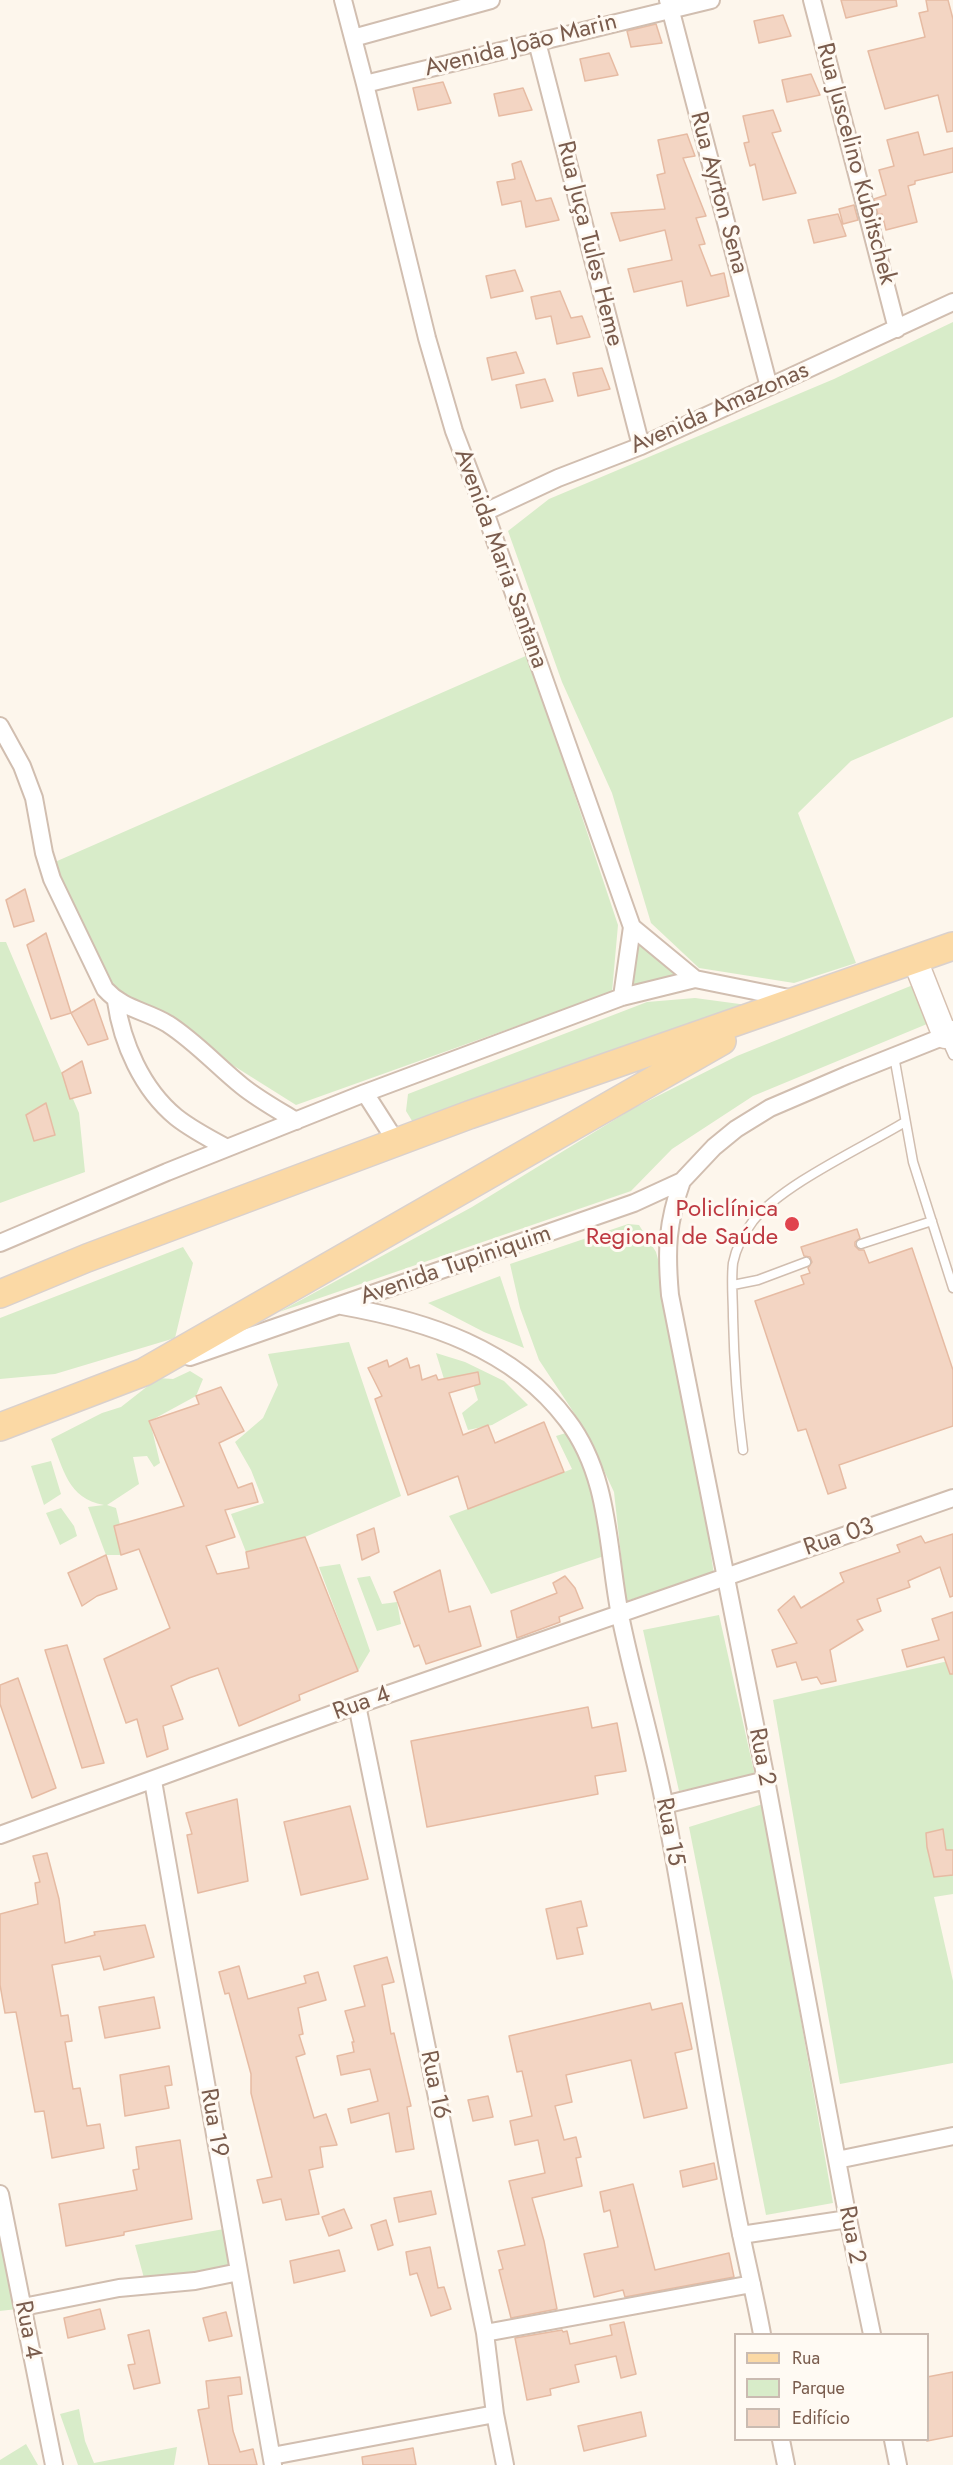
<!DOCTYPE html>
<html>
<head>
<meta charset="utf-8">
<style>
  body { margin:0 }
  #map { position:relative; width:953px; height:2465px; overflow:hidden; background:#fdf6ec; font-family:Jost,sans-serif }
  canvas { display:block }
  .legend { position:absolute; left:734px; top:2333px; width:195px; height:108px; box-sizing:border-box; background:#fffaf3; border:2px solid #cabbb1; margin:0; padding:8px 10px; list-style:none; font-size:18px; color:#7a5c4d }
  .legend li { display:flex; align-items:center; gap:12px; height:30px }
  .legend b { width:30px; border:2px solid #cabbb1 }
</style>
</head>
<body>
<div id="map">
<canvas width="953" height="2465"></canvas>
<ul class="legend">
<li><b style="height:8px;background:#fbd9a5"></b>Rua</li>
<li><b style="height:16px;background:#d8ecc9"></b>Parque</li>
<li><b style="height:16px;background:#f3d5c3"></b>Edifício</li>
</ul>
</div>
<script>
const c = document.querySelector('canvas').getContext('2d');
c.lineJoin = 'round';
function paint(path, color) { c.fillStyle = color; c.fill(path, 'evenodd'); }
function stroke(path, color, width, dash) { c.strokeStyle = color; c.lineWidth = width; c.lineCap = dash ? 'butt' : 'round'; c.setLineDash(dash || []); c.stroke(path); }
function label(font, color, halo, rows, align = 'center') {
  c.font = font + ' Jost,sans-serif'; c.lineWidth = 6; c.setLineDash([]); c.textBaseline = 'middle'; c.strokeStyle = halo; c.fillStyle = color; for (const [text, x, y, turn = 0] of rows) {
    c.save(); c.translate(x, y); c.rotate((+turn || 0) * Math.PI / 180); c.textAlign = isNaN(turn) ? turn : align; if (halo) c.strokeText(text, 0, 0); c.fillText(text, 0, 0); c.restore();
  }
}
const green = new Path2D(`
  M953 322V717L851 761 798 813 856 963 794 983 699 968 651 923 612 793 562 682 508 531 549 499 834 379Z
  M528 655 618 925 612 992 296 1105 226 1061 116 1001 48 865Z
  M632 927 695 979 622 997Z
  M0 942H6L79 1113 85 1172 0 1203Z
  M913 985 927 1024 753 1096 672 1149 631 1191 279 1312 472 1207 632 1109 737 1056Z
  M695 998 762 1007 417 1129 406 1111 408 1094 647 1002Z
  M628 1224 639 1225 656 1252 681 1342 714 1575 626 1601 614 1492 584 1428 539 1360 520 1308 510 1264Z
  M183 1247 193 1263 175 1338 55 1374 0 1379V1318Z
  M500 1276 524 1348 484 1332 428 1303Z
  M349 1342 401 1496 305 1537 246 1552 231 1514 264 1503 251 1470 235 1442 263 1418 278 1385 268 1354Z
  M436 1353 465 1362 504 1381 528 1405 492 1425 468 1430 462 1413 478 1400 473 1384 444 1379Z
  M190 1371 203 1379 196 1396 150 1421 160 1463 154 1467 147 1456 133 1457 139 1484 107 1505 116 1508 120 1525 121 1555H106L88 1507 104 1505C67 1498 64 1469 51 1439L102 1413 121 1407 158 1378 173 1379Z
  M566 1433 584 1465 596 1497 604 1556 491 1594 449 1516 572 1469 556 1436Z
  M51 1461 61 1494 44 1505 31 1466Z
  M61 1508 74 1526 77 1536 60 1545 46 1513Z
  M340 1564 370 1651 358 1671 319 1567Z
  M370 1576 382 1604 397 1602 401 1624 377 1631 357 1578Z
  M719 1615 755 1776 679 1791 643 1630Z
  M953 1660V1894L934 1897 953 1981V2063L840 2084 773 1700Z
  M763 1804 833 2203 766 2215 689 1827Z
  M224 2229 233 2267 144 2278 135 2245Z
  M0 2231 17 2309 0 2311Z
  M79 2409 85 2441 94 2463 177 2447 174 2465H78L60 2414Z
  M26 2444 38 2465H0V2460Z`);
const building = new Path2D(`
  M841 0H896L897 6 846 18Z
  M926 0H948L953 19V131L947 132 938 95 885 109 868 51 925 37 919 13 928 11Z
  M783 15 791 36 759 43 754 21Z
  M656 24 662 43 631 47 627 31Z
  M609 53 618 75 585 81 580 59Z
  M811 74 820 95 787 102 782 80Z
  M443 82 451 103 418 110 413 88Z
  M523 88 532 110 499 116 494 94Z
  M773 110 781 131 772 133 796 193 763 200 755 164 750 166 744 143 749 142 743 116Z
  M918 132 924 155 953 148V172L915 181V184L908 186 917 222 886 230 882 214 878 215 874 199 886 195 879 170 894 166 887 140Z
  M687 134 695 156 683 158 706 216 696 218 705 244 699 245 711 276 724 273 729 296 687 306 682 281 634 292 628 269 672 260 665 230 620 241 611 213 665 209 657 175 665 173 658 140Z
  M521 161 536 201 551 198 559 220 526 227 521 201 502 205 497 182 515 179 512 164Z
  M854 205 858 220 843 224 839 209Z
  M838 214 846 236 814 243 808 220Z
  M515 270 523 291 491 298 486 276Z
  M560 291 571 318 582 316 590 337 557 344 551 316 536 319 531 297Z
  M516 352 524 373 492 380 487 358Z
  M602 368 610 389 578 396 573 373Z
  M545 379 553 401 521 408 516 385Z
  M25 889 34 921 14 927 6 900Z
  M46 933 71 1013 51 1019 27 945Z
  M94 999 108 1039 88 1045 71 1013Z
  M82 1061 91 1093 70 1099 62 1073Z
  M46 1103 55 1135 34 1141 26 1115Z
  M857 1229 860 1238 855 1242V1246L859 1250H864L869 1263 912 1248 953 1370V1426L839 1465 846 1488 828 1494 806 1429 798 1431 755 1301 804 1284 801 1276 810 1273 808 1268 812 1262 810 1257 804 1256 801 1247Z
  M407 1358 410 1368 419 1365 422 1380 436 1375 438 1380 478 1372 480 1384 449 1393 463 1435 488 1425 495 1443 544 1422 564 1472 468 1509 458 1476 408 1495 375 1399 382 1396 368 1368 387 1360 389 1367Z
  M221 1387 244 1431 219 1443 238 1488 252 1483 258 1502 225 1510 235 1537 206 1546 217 1574 249 1568 246 1552 305 1537 358 1671 299 1695 300 1700 239 1726 218 1668 189 1678 171 1686 183 1719 163 1726 168 1749 147 1757 137 1719 126 1723 104 1659 170 1628 139 1549 121 1555 114 1526 184 1506 149 1421 199 1404 196 1396Z
  M374 1528 379 1552 362 1560 357 1535Z
  M953 1534V1596L950 1597 940 1567 908 1581 910 1587 877 1599 881 1611 857 1620 863 1630 830 1650 836 1681 821 1684 817 1677 802 1680 796 1662 777 1667 772 1650 797 1643 778 1610 794 1596 801 1608 844 1582 840 1573 900 1552 897 1545 921 1536 925 1543Z
  M106 1555 117 1589 97 1596 82 1606 68 1573Z
  M440 1570 449 1612 470 1606 481 1646 426 1664 419 1645 414 1647 394 1592Z
  M565 1576 575 1588 583 1608 559 1617 560 1622 517 1638 511 1611 557 1593 553 1583Z
  M953 1612V1674H950L944 1657 907 1667 902 1650 939 1640 932 1619Z
  M67 1645 104 1763 82 1768 45 1650Z
  M18 1678 56 1788 32 1798 0 1704V1685Z
  M588 1707 592 1728 617 1723 626 1771 595 1776 598 1794 427 1827 411 1741Z
  M237 1799 248 1881 198 1893 187 1835 192 1834 186 1813Z
  M350 1806 368 1879 301 1895 284 1822Z
  M943 1829 946 1850H953V1875L934 1877 927 1847 926 1833Z
  M47 1853 59 1899 65 1943 95 1935 94 1932 145 1925 154 1957 104 1970 100 1956 52 1965 61 2016 68 2015 72 2041 65 2042 73 2089 80 2088 87 2126 100 2124 104 2148 52 2158 44 2111 35 2112 16 2012 5 2013 0 1985V1914L38 1904 35 1883 40 1882 33 1856Z
  M581 1901 587 1926 577 1928 583 1954 557 1959 546 1909Z
  M387 1957 394 1982 382 1985 391 2034 394 2033 411 2106 407 2107 414 2149 396 2152 389 2113 351 2123 348 2109 378 2101 370 2069 341 2075 337 2056 354 2052 352 2042H354L345 2011 365 2006 354 1966Z
  M239 1966 248 1999 306 1983 304 1976 318 1972 326 2000 298 2008 303 2034 299 2035 305 2054 296 2057 314 2118 326 2114 337 2145 320 2147 323 2167 309 2170 319 2214 286 2220 281 2199 263 2203 257 2180 272 2177 251 2093V2074L229 1993 225 1994 219 1972Z
  M154 1997 160 2028 105 2038 99 2007Z
  M650 2003 652 2010 682 2003 692 2049 675 2053 687 2108 644 2118 631 2060 566 2075 572 2102 555 2106 564 2140 576 2137 581 2157 576 2158 582 2186 532 2198 544 2241 557 2309 511 2318 499 2270 503 2269 498 2251 525 2245 509 2181 545 2173 538 2140 515 2145 510 2121 532 2116 522 2071 517 2072 509 2036Z
  M169 2066 172 2085 165 2086 169 2108 125 2116 120 2075Z
  M488 2096 493 2117 473 2121 468 2100Z
  M180 2140 192 2219 124 2232V2235L66 2246 59 2204 137 2190 133 2170 139 2169 136 2147Z
  M714 2163 717 2179 683 2187 680 2171Z
  M633 2184 655 2270 729 2253 734 2277 625 2297 623 2290 594 2297 584 2254 618 2247 610 2210 604 2212 600 2192Z
  M431 2191 436 2214 399 2222 394 2198Z
  M344 2209 352 2228 329 2236 322 2217Z
  M386 2220 393 2245 378 2250 371 2225Z
  M430 2247 438 2288 444 2287 451 2309 431 2316 417 2273 410 2275 406 2252Z
  M339 2250 345 2271 294 2283 290 2261Z
  M100 2309 105 2329 68 2338 64 2318Z
  M226 2312 232 2336 209 2341 203 2318Z
  M624 2322 636 2374 621 2378 616 2356 575 2365 579 2382 550 2389 551 2395 527 2400 515 2338 562 2330 563 2332 567 2331 570 2344 612 2335 610 2325Z
  M149 2330 160 2383 134 2389 128 2365 135 2364 128 2335Z
  M953 2372V2436L927 2441V2377Z
  M240 2377 242 2394 228 2396 233 2431 240 2452 253 2449 257 2465H209L198 2410 209 2408 206 2381Z
  M641 2412 646 2436 584 2451 578 2426Z
  M413 2448 416 2465H363L362 2457Z`);
const lane = new Path2D(`
  M945 1037 953 1055
  M894 1056 913 1162 953 1288
  M861 1244 932 1221
  M733 1285 758 1280 806 1262
  M743 1450C737 1405 734 1362 733 1317 733 1300 731 1280 733 1263 736 1248 744 1233 753 1221 783 1184 862 1148 905 1122`);
const street = new Path2D(`
  M343 0 365 84 427 338 454 431 485 512 632 927 695 979 794 999
  M668 0 769 387
  M812 0 897 329
  M353 38 491 0
  M537 42 641 446
  M365 84 711 0
  M485 512 558 478 641 446 953 302
  M0 726 22 766 34 798 44 853 52 879 105 989C124 1010 145 1010 168 1024 196 1042 217 1066 242 1086 258 1099 278 1110 296 1121
  M622 997 632 927
  M116 1001C122 1043 142 1089 176 1117 191 1129 210 1139 227 1148
  M365 1093 397 1143
  M682 1181C667 1223 666 1250 670 1295L766 1780 848 2219 872 2334
  M0 1243 167 1172 365 1093 622 997 695 979
  M342 1306C426 1321 513 1348 567 1420 610 1476 607 1548 620 1615 633 1680 653 1743 665 1808 692 1950 712 2093 741 2234 748 2268 756 2301 762 2334
  M190 1357 634 1203 682 1181 714 1147 736 1129 770 1108 847 1075 945 1036
  M357 1705 485 2333 495 2414 505 2465
  M153 1781 273 2465
  M664 1805 766 1780
  M0 1835 357 1705 953 1498
  M837 2160 953 2136
  M0 2194 54 2465
  M741 2235 848 2219
  M23 2307 119 2288 195 2281 239 2272
  M485 2333 752 2284
  M781 2440 786 2465
  M893 2440 898 2465
  M272 2456 495 2414`);
const secondary = new Path2D(`
  M915 960 945 1036 953 1033`);
const primary = new Path2D(`
  M0 1294 87 1258 469 1115 953 946
  M0 1427 144 1372 722 1041`);
const markers = [
  [792,1224,8,"#e0444e"]
];
const streetNames = [
  ["Avenida João Marin",521,46,-14],
  ["Rua Juscelino Kubitschek",855,164,75],
  ["Rua Ayrton Sena",718,193,75],
  ["Rua Juça Tules Heme",589,244,76],
  ["Avenida Amazonas",720,409,-24],
  ["Avenida Maria Santana",500,559,70],
  ["Avenida Tupiniquim",456,1266,-19],
  ["Rua 03",839,1538,-19],
  ["Rua 4",362,1704,-20],
  ["Rua 2",761,1757,79],
  ["Rua 15",669,1832,79],
  ["Rua 16",434,2085,78],
  ["Rua 19",213,2123,80],
  ["Rua 2",851,2235,79],
  ["Rua 4",27,2330,79]
];
const healthNames = [
  ["Policlínica",778,1210],
  ["Regional de Saúde",778,1238]
];
paint(green, '#d8ecc9');
paint(building, '#f3d5c3');
stroke(building, '#e6bba3', 1.5);
stroke(lane, '#d1beb0', 11);
stroke(street, '#d1beb0', 20);
stroke(secondary, '#d6c0b0', 27);
stroke(primary, '#dad1cd', 30);
stroke(lane, '#fff', 8);
stroke(street, '#fff', 16);
stroke(secondary, '#fff', 24);
stroke(primary, '#fbd9a5', 27);
for (const [x, y, r, color] of markers) { const dot = new Path2D(); dot.arc(x, y, r, 0, 2 * Math.PI); c.fillStyle = color; c.fill(dot); stroke(dot, '#fffaf3', 2); }
label('24px', '#7a5c4d', '#fffaf3', streetNames);
label('24px', '#be3a42', '#fffaf3', healthNames, 'right');
</script>
</body>
</html>
